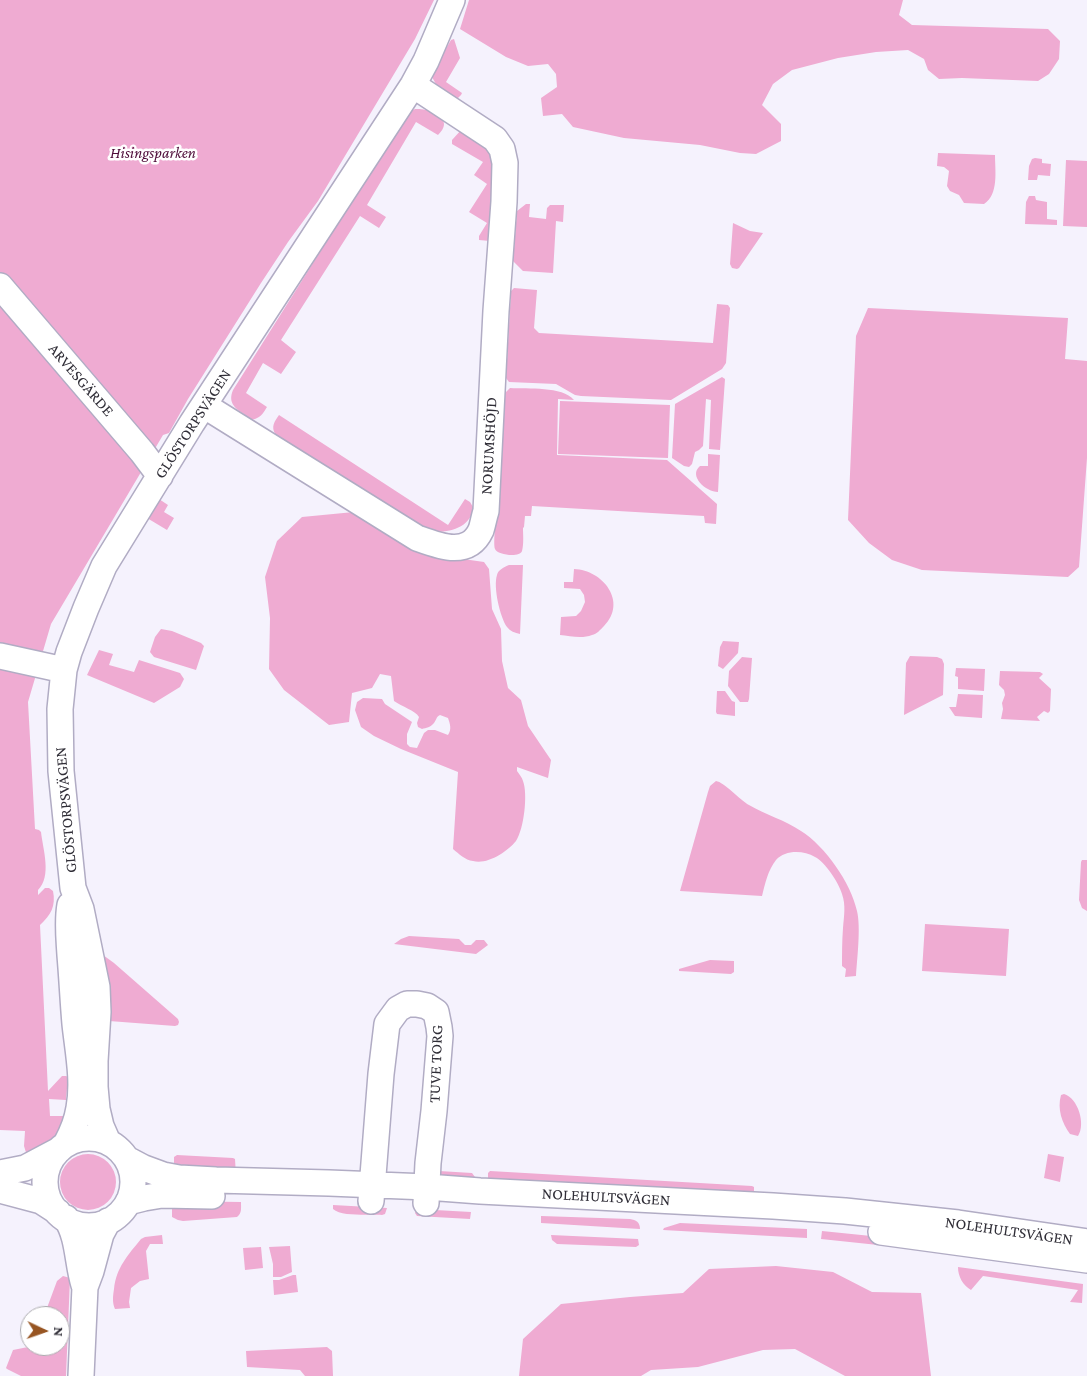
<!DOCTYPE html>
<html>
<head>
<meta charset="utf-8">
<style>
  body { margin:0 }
  #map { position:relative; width:1087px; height:1376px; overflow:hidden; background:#f5f2fd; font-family:"Crimson Pro",serif }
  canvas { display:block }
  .north { position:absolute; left:20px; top:1306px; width:50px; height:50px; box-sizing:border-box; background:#fff; border:1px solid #acabaf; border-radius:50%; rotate:93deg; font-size:14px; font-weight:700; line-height:20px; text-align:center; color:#302e37 }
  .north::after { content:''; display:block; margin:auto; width:18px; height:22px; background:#975522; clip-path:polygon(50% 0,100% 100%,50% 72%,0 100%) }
</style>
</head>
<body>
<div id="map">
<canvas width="1087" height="1376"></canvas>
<div class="north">N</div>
</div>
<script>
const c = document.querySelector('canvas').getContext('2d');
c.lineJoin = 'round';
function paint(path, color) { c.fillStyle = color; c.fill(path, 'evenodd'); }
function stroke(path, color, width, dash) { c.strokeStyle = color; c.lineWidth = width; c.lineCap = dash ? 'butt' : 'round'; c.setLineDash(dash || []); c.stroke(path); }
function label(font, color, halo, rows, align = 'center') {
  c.font = font + ' "Crimson Pro",serif'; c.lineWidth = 5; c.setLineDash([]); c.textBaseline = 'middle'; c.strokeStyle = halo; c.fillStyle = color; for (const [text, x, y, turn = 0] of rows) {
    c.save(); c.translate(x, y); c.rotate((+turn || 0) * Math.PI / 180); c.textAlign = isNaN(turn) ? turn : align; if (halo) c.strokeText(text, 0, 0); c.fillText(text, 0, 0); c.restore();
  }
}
const green = new Path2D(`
  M0 0H434L415 39 318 201 288 242 261 283 188 399 169 433 163 435 51 624 28 702 35 829 39 830 41 832C43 850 52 876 38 890V895L45 888H49L53 891C56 906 51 915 40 925L48 1091 62 1076H66L68 1077 66 1100 49 1099 50 1116H70L57 1139 28 1159 24 1146 25 1131 0 1130Z
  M469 0H903L899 15 912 25 1048 29 1060 41 1059 59 1049 74 1038 81 962 78 939 79 928 70 924 59 908 50 876 52 838 58 792 70 773 84 762 105 781 124V141L756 154 740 153 700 145 624 138 573 127 562 114 543 116 541 98 557 87 556 74 548 64 528 66 506 57 460 29Z
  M454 39 460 58 446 82 462 93 461 95 457 99 437 86 432 77 441 57 451 40Z
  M415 109C424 108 444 113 444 124 444 128 441 132 438 135L416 122 367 205 386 217 379 228 360 216 281 340 296 352 281 374 263 363 246 393 267 407C264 412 261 417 255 419 250 420 247 417 244 414 234 408 228 402 233 390L383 152 410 112Z
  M462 129 494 153 490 241 479 240V236L487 223 469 212 487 184 474 175 483 162 452 144V140Z
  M938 153 995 155C995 171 999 194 984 204L964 203 959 195 950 191 947 186 949 171 944 167 937 166Z
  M1035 158 1042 159V163L1051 164 1050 176 1038 175 1037 180H1028L1029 166 1032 159Z
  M1066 160 1087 161V227L1063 226Z
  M1029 196H1035L1036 200 1047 202V219L1057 220V225L1025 224 1026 202Z
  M526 204H530L529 217 546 219 547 208 550 205H564L563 222 556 221 553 273 523 271 513 261 517 211Z
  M733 223 750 231 763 233 739 268 737 269 732 268 730 264Z
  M514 288 537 290 534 328 539 333 713 343 717 304 728 305 730 308 726 363 722 369 671 400 581 396 575 395 556 384 509 382 506 378 511 291Z
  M868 308 1068 318 1065 359 1087 361V458L1079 567 1068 577 922 570 892 560 869 543 848 520 856 336Z
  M722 377 725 379 720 450 709 449 711 400 706 399 703 446 699 450 695 452 692 464 689 467 684 466 672 458 675 404Z
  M510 388C528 389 562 386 574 400L558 399 557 455 667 460 717 504 716 524 705 523 704 516 532 506 531 516H525L524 527 523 528C523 534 524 544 522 551 520 558 497 555 495 549 493 543 496 518 497 511 499 473 502 436 504 399L505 393Z
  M560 401 670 405 668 458 558 454Z
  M279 415 448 525 465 499 470 502 473 507C472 529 445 534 428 531L276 435C270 427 275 421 279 415Z
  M708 454 720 455 718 492C706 492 688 476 700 466H708Z
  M159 499 168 505 164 512 174 518 167 530 147 518Z
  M354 512 442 556 484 562 489 569 492 609 501 629 502 661 508 688 521 700 528 726 551 760 548 778 517 767V771C519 774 522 777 523 781 528 794 524 829 516 841 507 852 487 865 473 861 465 860 459 854 453 849L458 772 401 749 374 736 361 727 355 710 357 702 363 698 382 699 385 704 412 722 407 734V744L410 747 417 748 424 733 428 730H435L448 735C452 729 450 724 448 718L440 715C436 717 437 719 434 723 431 727 426 728 422 729L418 727 417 723 419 717C415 710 402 707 394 701L391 676 380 674 372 688 352 693 349 722 329 725 284 690 269 669 270 618 265 577 277 541 302 517Z
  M509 565H523L520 634C515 633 510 631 507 627 500 617 493 587 497 575 498 570 504 567 509 565Z
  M574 569C603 570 628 602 604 626 600 630 597 634 592 635 582 639 570 636 560 635L561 617 576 616 581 611 585 602 584 595 580 589 564 588V582H573Z
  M161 629 172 631 201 643 204 646 196 670 154 657 150 652 155 637Z
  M723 641 739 642 738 653 723 669 718 666 720 647Z
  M99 650 113 654 109 665 134 672 139 660 180 673 184 679 180 687 154 703 87 675Z
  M910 656 937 657 942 659 944 664 943 695 904 715 906 663Z
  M742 657 752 658 749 699 748 702H740L728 686 729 671Z
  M956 668 985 669 984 691 958 689V677L955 676Z
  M1000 671 1040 672 1043 674 1039 678 1051 689 1050 711 1048 713 1044 711 1037 717 1040 721 1001 719 1003 709 1002 703 1005 695 1004 690 999 685Z
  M717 691H725L732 701 735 702V716L717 714 716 712Z
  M958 694 983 695 982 718 955 716 949 707H956Z
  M716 781C724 782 740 800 749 805 766 815 785 820 801 831 825 846 851 883 857 911 861 928 857 959 856 976L845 977 846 969 842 966C842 954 842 941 843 928 844 916 846 905 842 894 839 883 825 862 815 857 803 850 785 850 776 860 768 870 765 884 762 896L680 891 708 792 710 786Z
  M1082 860H1087V911L1082 908 1079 900 1081 862Z
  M925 924 1009 929 1006 976 922 971Z
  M409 936 459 939 465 945H471L476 940H484L488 945 476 954 394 944 401 939Z
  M103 955 114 963 178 1019 179 1022 178 1025 175 1026 109 1021Z
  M710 960 734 961V972L731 974 679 971V969Z
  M1064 1094C1078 1098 1086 1124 1078 1136L1070 1134C1062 1123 1057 1109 1061 1095Z
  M1048 1154 1064 1157 1060 1182 1044 1178Z
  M60 1182a28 28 0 1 1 56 0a28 28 0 1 1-56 0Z
  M177 1155 233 1158 235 1159 236 1175 174 1171V1157Z
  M439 1171 472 1173 475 1177 474 1185 442 1178Z
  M490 1171 752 1186 754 1187V1193L488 1186V1173Z
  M172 1201 241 1202C241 1209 242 1213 237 1217L183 1221 178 1220 172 1217Z
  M333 1205 387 1208 385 1214 382 1215C369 1214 342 1217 333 1209Z
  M417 1209 471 1212 470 1219 417 1216 415 1213Z
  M541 1216 630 1219C636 1220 640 1222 640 1229L541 1223Z
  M680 1223 807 1229V1238L663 1230 664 1228Z
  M822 1231 881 1237 935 1251 821 1239Z
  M162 1235 163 1244H150L146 1251 149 1279 140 1281 131 1288 129 1302 130 1308 115 1309C112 1302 113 1296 114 1289 116 1268 128 1255 141 1239L145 1237Z
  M551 1235 638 1239 639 1245 636 1247 557 1244 552 1240Z
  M290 1246 292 1272 281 1277H273V1264L269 1247Z
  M261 1247 263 1268 245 1270 243 1248Z
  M776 1266 833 1272 872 1292 921 1293 931 1376H845L795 1349 763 1350 698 1367 651 1370 641 1376H519L523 1339 561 1304 630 1297 683 1293 709 1269Z
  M958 1267 1083 1284 1082 1303 1070 1302 1078 1290 983 1276 971 1290C963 1285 958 1277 958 1267Z
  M293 1275H296L298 1292 274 1295 273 1280H279Z
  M63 1276 70 1278 66 1376H21L7 1369 6 1368 13 1350 33 1346H60V1316H44L57 1281Z
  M327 1347 332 1351 333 1376H305L300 1370 247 1367 246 1351Z`);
const minor = new Path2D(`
  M0 286 142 452 160 476
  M205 406 417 538C439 546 468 558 481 530 483 524 484 517 486 511L496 311 504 202 505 163 502 149 495 139 413 85
  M0 656 64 670
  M45 1182a44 44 0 1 1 88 0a44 44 0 1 1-88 0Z
  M108 1142 101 1126 97 1109 95 1087V1061L98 1012 97 987 81 909 73 888 61 771 60 709 64 670 69 652 86 608 104 566 192 423 413 85 426 61 452 0
  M66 1144C72 1133 77 1121 79 1108 84 1080 78 1052 75 1024 73 1001 72 978 70 955 69 938 67 921 70 905
  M127 1159 144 1168 163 1175 179 1178 216 1180 329 1183 427 1187 480 1191 773 1206 845 1211 958 1223 1087 1242
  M0 1173 25 1168 59 1150
  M0 1190 41 1201 58 1212
  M371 1201 381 1074 387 1024 398 1009 407 1004H417L427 1006 436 1012 439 1027 440 1036 434 1111 428 1163 426 1203
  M128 1202 144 1198 162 1195 212 1196
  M66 1218C79 1238 77 1263 84 1285
  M881 1232 1087 1260
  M81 1376 85 1287 91 1271 101 1234 108 1221`);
const parkNames = [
  ["Hisingsparken",153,153]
];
const streetNames = [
  ["ARVESGÄRDE",81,380,49],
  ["GLÖSTORPSVÄGEN",193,424,-57],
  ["NORUMSHÖJD",489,446,-87],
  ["GLÖSTORPSVÄGEN",66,810,-95],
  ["TUVE TORG",436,1064,-88],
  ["NOLEHULTSVÄGEN",606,1197,3],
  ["NOLEHULTSVÄGEN",1009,1231,8]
];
paint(green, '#efabd2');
stroke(minor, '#b1acc4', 28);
stroke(minor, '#fff', 25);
label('italic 16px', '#4f0d3a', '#fff', parkNames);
label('16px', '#302e37', '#fff', streetNames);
</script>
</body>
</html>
